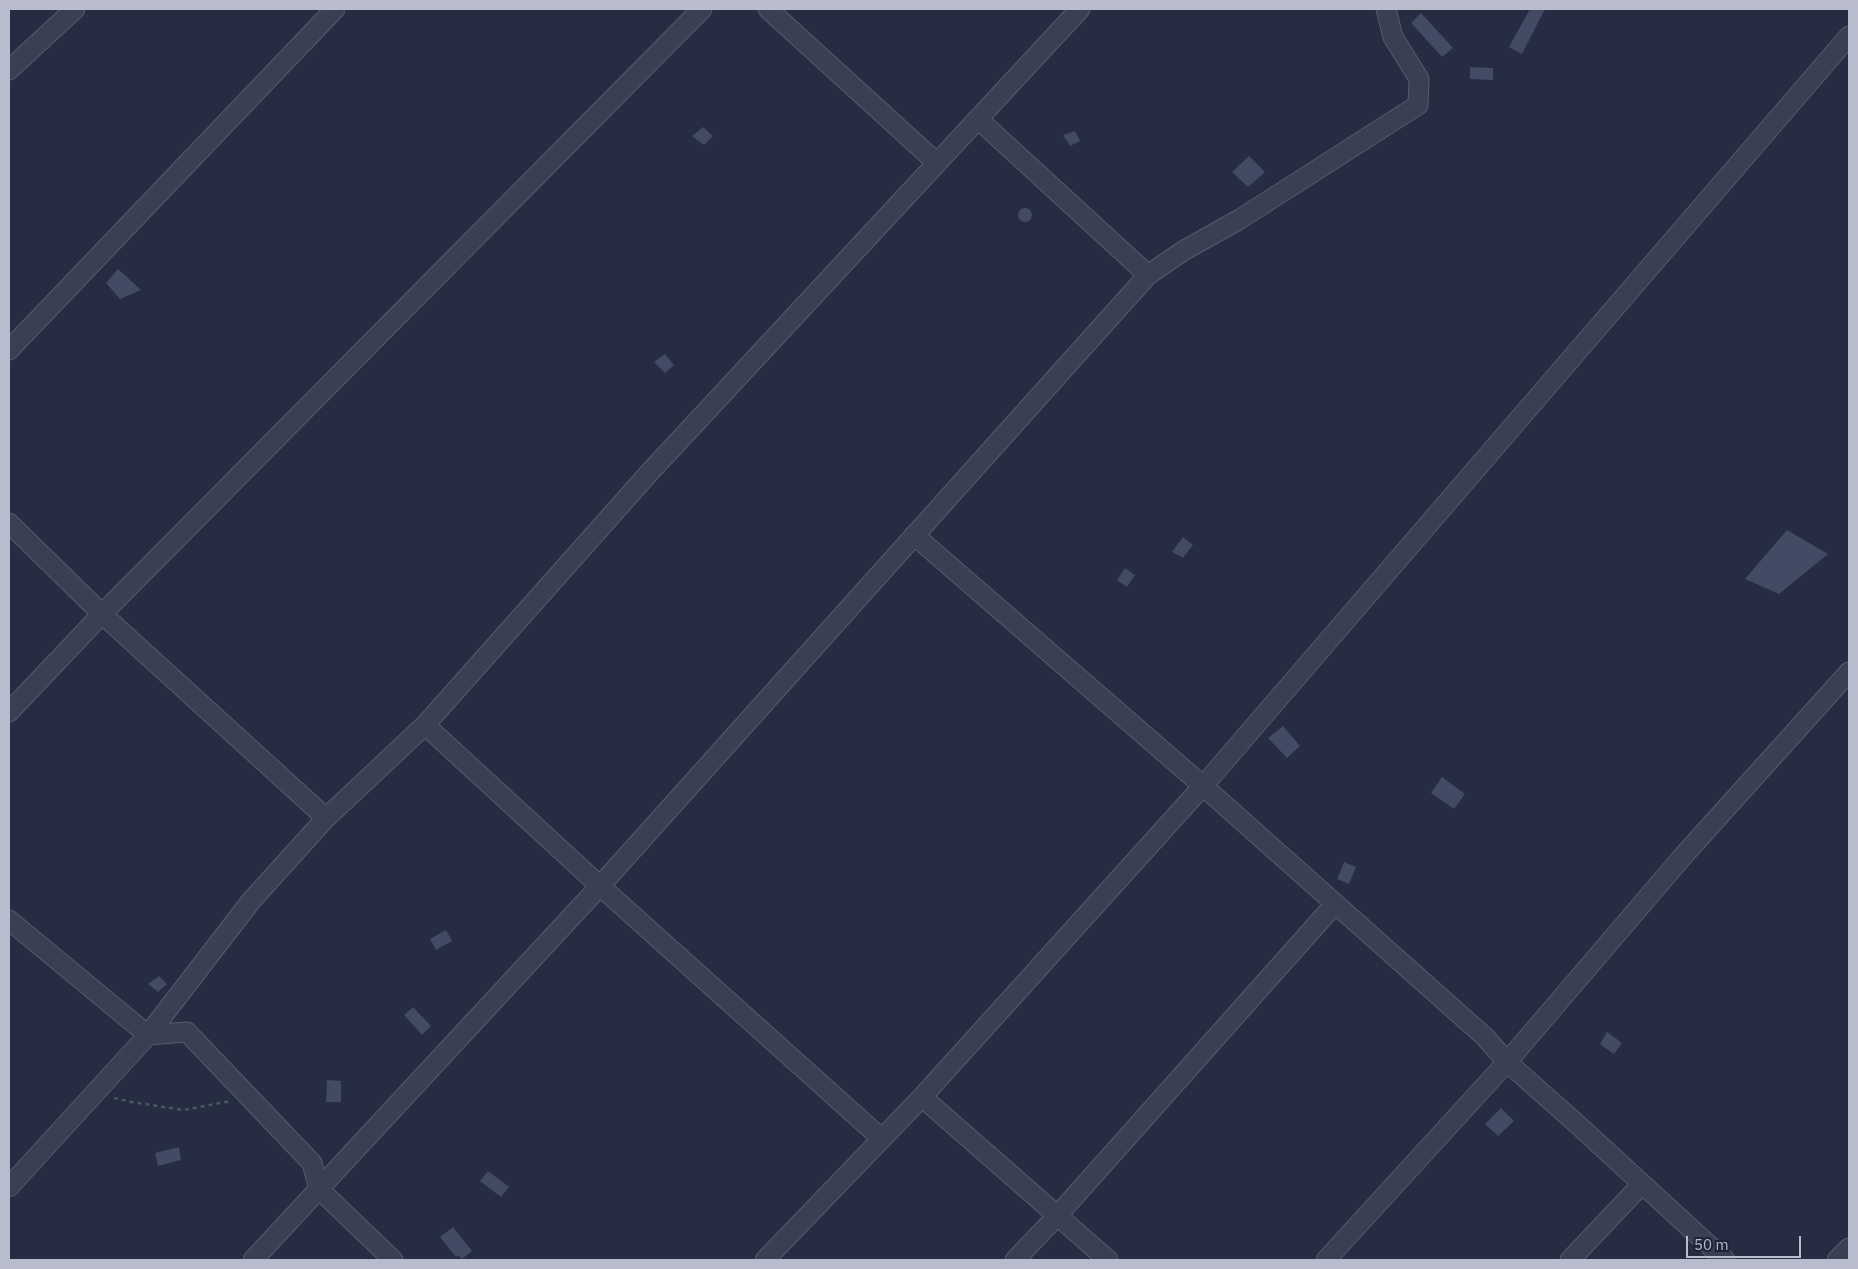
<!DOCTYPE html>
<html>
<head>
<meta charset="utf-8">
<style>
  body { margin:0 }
  #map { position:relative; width:1858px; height:1269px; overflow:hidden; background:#262d43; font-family:"IBM Plex Sans",sans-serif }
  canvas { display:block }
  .frame { position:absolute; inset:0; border:10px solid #b8bccd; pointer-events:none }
  .scale { position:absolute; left:1686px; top:1236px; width:115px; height:22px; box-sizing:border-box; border:2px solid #b8bccd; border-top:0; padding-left:6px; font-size:15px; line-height:18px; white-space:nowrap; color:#b8bccd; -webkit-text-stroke:4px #1f2538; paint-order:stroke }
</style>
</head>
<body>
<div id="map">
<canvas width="1858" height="1269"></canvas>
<div class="frame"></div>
<div class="scale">50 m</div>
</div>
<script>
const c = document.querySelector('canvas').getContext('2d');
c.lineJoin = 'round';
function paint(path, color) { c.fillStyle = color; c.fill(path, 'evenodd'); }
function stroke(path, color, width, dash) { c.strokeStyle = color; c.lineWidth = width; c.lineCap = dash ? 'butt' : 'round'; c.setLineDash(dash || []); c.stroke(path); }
const building = new Path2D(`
  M1530 9H1545L1522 54 1509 47Z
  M1421 13 1453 48 1442 57 1411 23Z
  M1470 67 1493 68V80L1470 79Z
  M703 127 713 136 704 145 692 136Z
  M1075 131 1080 141 1070 146 1063 135Z
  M1249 156 1265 172 1248 187 1232 172Z
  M1018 215a7 7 0 1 1 14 0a7 7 0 1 1-14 0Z
  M118 269 141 290 120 299 106 283Z
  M665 354 674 365 665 373 654 362Z
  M1787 530 1828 554 1779 594 1745 579Z
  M1183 537 1193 545 1183 558 1172 552Z
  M1125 568 1135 575 1127 587 1117 580Z
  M1283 726 1300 746 1287 758 1268 738Z
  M1442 777 1465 794 1454 809 1431 793Z
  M1344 862 1356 867 1349 884 1337 879Z
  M446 930 452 941 436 950 430 939Z
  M159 976 167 984 158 992 148 984Z
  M413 1007 431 1026 422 1035 404 1015Z
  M1607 1032 1622 1043 1614 1054 1600 1044Z
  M327 1080 341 1081V1102H326Z
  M1501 1108 1514 1121 1498 1136 1485 1124Z
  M179 1147 181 1160 158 1166 155 1153Z
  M488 1171 509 1187 501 1197 480 1181Z
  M453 1227 472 1251 462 1259 458 1255 456 1257 440 1237Z`);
const path = new Path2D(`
  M114 1098 132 1102 183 1110 231 1101`);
const street = new Path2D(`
  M768 9 937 163
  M9 70 75 9
  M978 119 1148 275
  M9 350 335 9
  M9 523 102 614 326 818
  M914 535 1203 786 1485 1037 1507 1062 1577 1124 1725 1260
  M9 712 102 614 702 9
  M425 725 600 886 882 1139
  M9 920 148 1035 187 1032 312 1163 319 1189 393 1260
  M922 1097 1108 1260
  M9 1187 148 1035 251 901 326 818 425 725 649 473 1080 9
  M253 1260 600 886 1148 275 1183 251 1240 219 1418 105 1419 79 1393 37 1386 9
  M765 1260 922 1097 1203 786 1849 36
  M1015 1260 1057 1216 1335 904
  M1326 1260 1507 1062 1684 855 1849 672
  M1570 1260 1642 1184
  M1837 1260 1849 1248`);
paint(building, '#424a64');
stroke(street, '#565b6d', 21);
stroke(path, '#465961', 2.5, [4, 4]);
stroke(street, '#3a4053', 19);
</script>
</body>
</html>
